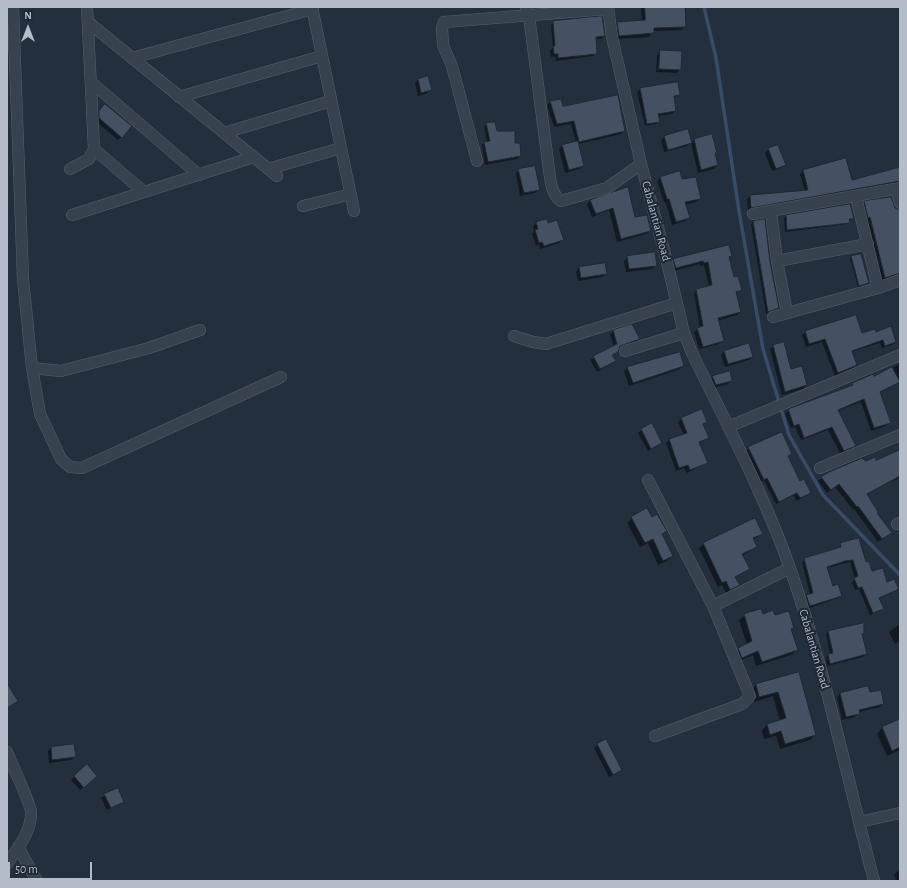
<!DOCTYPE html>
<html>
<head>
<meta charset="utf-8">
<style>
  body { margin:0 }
  #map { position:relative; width:907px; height:888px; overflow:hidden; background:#242f3e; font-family:"Alegreya Sans",sans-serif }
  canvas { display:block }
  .frame { position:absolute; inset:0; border:8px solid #b4bcc9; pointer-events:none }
  .north { position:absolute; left:8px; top:8px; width:40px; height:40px; -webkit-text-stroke:3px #1d2633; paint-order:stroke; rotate:0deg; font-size:11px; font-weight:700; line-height:16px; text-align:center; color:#b4bcc9 }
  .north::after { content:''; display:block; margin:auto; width:14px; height:18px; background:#b4bcc9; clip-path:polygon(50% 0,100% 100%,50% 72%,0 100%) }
  .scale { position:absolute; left:8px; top:862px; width:84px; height:18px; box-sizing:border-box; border:2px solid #b4bcc9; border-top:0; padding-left:5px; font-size:12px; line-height:14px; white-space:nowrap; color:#b4bcc9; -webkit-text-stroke:3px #1d2633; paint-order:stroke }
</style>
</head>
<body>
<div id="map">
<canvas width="907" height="888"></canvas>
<div class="frame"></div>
<div class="north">N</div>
<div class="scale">50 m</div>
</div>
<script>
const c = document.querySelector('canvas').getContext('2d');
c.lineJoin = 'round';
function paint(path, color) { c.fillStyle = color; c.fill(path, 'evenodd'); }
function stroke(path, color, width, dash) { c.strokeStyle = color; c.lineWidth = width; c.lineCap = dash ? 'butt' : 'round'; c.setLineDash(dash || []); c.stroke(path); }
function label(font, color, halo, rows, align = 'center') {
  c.font = font + ' "Alegreya Sans",sans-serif'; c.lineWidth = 4; c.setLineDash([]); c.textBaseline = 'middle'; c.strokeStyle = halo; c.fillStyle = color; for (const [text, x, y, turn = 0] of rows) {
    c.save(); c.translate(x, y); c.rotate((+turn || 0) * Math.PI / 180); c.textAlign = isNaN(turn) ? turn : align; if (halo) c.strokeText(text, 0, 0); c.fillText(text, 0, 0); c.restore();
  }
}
const shadow = new Path2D(`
  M641 7H686L685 27 681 30 653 31 649 37 615 39 614 26 617 23 642 21Z
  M554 22 604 36 601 39H595L596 53 593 56 556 61 555 56 551 57 550 50 553 48 551 25Z
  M660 51 680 69 677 73 656 72 657 55Z
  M427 78 431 90 427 93 418 96 415 83 418 80Z
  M677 83 679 95 673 98 675 111 672 114 658 116 659 122 656 124 645 126 637 92 640 89Z
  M550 102 624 131 621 134 578 144 583 166 579 169 565 173 559 149 562 146 576 142 571 124 554 127 547 105Z
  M102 108 121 137 118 140 96 121V115Z
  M487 124 514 144 520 156 517 159 485 165 482 145 487 142 484 127Z
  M664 137 690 143 687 146 664 152 661 140Z
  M694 140 716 152 714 154 717 165 714 169 698 173 691 143Z
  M769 149 785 165 781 168 772 171 765 153Z
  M900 168V183L748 210 747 199 750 196 805 191 800 174 803 171 852 181Z
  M519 170 539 190 535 193 520 196 516 173Z
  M660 178 682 181 700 199 696 202 685 205 689 218 685 221 672 225 666 203 664 202 657 181Z
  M627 188 634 219 650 231 646 234 617 242 609 210 592 217 587 204 590 201Z
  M865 202 900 211V273L882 280 867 220H865L862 205Z
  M786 216 853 219 848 221 847 224 785 232 784 218Z
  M546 220 548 225 562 240 559 243 540 249 539 244 536 246 532 234 534 232 533 226 536 223Z
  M754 222 769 262 778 308 766 314 751 224Z
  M731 256 728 258 734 278 741 290 735 294 740 312 737 315 717 321 723 340 719 344 699 349 694 332 700 328 694 294 697 290 709 287 704 265 700 266V264L673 271 670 263 674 260Z
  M628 257 656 265 652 269 626 272 624 261Z
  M852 257 868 283 866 284 858 287 850 258Z
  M579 268 606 274 602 277 578 281 576 272Z
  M631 326 638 339 635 342 618 348 617 352 612 356 614 361 597 372 590 360 614 347 610 335 613 331Z
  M806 332 862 334 875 333 895 342 892 345 882 348 880 343 851 352 856 365 853 368 835 376 822 342 806 347 802 335Z
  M774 346 790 371 806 385 803 389 782 395 770 349Z
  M725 351 752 357 749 360 725 367 721 355Z
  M651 360 683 365 680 369 629 386 624 371 628 368Z
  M900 364V379L895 385 880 393 890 422 886 426 871 431 861 402 837 411 855 445 852 449 840 453 828 430 801 440 795 427 791 428 785 414 789 410 849 387 853 384 873 377Z
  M713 377 731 380 728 384 712 388 709 380Z
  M681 419 706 422 703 425 708 438 699 443 706 463 687 473 684 468 676 471 666 443 669 440 684 435 678 422Z
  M642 430 661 443 648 451 638 433Z
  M781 433 791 454 788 457 799 483 810 493 796 501 794 495 776 504 764 480 761 482 745 451Z
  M900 456V478L884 484 866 495 876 513 891 533 878 542 854 509 853 510 835 487 827 493 818 481 822 478 866 462Z
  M632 518H651L665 531 662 535 672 556 667 561 658 565 648 543 640 547 627 523Z
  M754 520 761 534 753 540 756 547 742 556 749 569 735 578 738 585 726 593 722 585 718 587 699 548 703 544Z
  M841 544 865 563 872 572 887 583 898 588 879 599 882 608 879 611 870 615 859 589 855 590 852 582 855 579 850 562 827 568 833 587 841 595 838 598 807 609 804 599 810 595 802 562 805 559 838 549Z
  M745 615 774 616 793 628 790 631 797 650 791 655 756 666 753 655 737 662 733 654 739 649 747 645 739 620Z
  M900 624V641L895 644 889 632Z
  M828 631 863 633 861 635 865 654 863 657 827 666 826 657 830 654 826 634Z
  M799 673 815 735 810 740 780 749 776 736 764 739 762 730 767 725 780 721 773 696 754 702 751 690 756 685Z
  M840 694H869L883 704 880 707 859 712 855 717 842 720 837 697Z
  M900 720V750L887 756 877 734 882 728Z
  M598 745 621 769 618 773 609 777 594 748Z
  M51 748 75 757 71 760 49 763 48 751Z
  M87 766 96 776 80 790 71 780Z
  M105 795 123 801 107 810 101 798Z
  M900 870V881H896L894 874Z`);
const stream = new Path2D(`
  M704 7 716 58 739 211 763 349 789 435 823 495 900 575`);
const building = new Path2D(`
  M645 7H685L686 27 654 28V33L619 36 617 22 645 20Z
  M602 16 605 36 596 37 597 54 558 58V54H554L553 46H555L553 21Z
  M660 50 682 51 681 70 659 69Z
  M428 76 432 90 421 93 418 79Z
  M678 82 680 95 674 96 676 111 658 114 660 122 647 124 640 88Z
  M618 95 625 131 579 142 574 121 557 124 550 101 561 99 563 106Z
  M105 104 132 126 122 138 99 118V111Z
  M495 122 497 131H515V143H520L521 156 488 162 484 142 490 141 486 123Z
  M688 129 692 143 668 150 664 136Z
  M712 134 717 153H715L718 165 701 170 694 139Z
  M578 141 584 166 569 170 562 145Z
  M778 145 786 165 776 169 768 148Z
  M846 158 852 180 900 167V181L751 208 750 195 808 190 803 170Z
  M535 166 540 190 524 193 518 169Z
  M680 171 682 179 696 177 701 199 685 202 690 218 676 222 669 199H667L660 177Z
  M628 187 635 217 647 215 651 231 621 239 613 208 596 214 590 200Z
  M891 197 895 208 900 210V273L885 278 870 217 868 218 864 201Z
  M850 204 854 219H849L850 223 787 230 786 215Z
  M547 219 548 223 557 220 564 240 544 246 542 242 539 243 535 230 538 229 536 222Z
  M765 219 770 262 779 308 768 312 753 221Z
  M729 245 732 256 729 257 734 277 738 276 742 290 736 292 741 312 718 318 724 341 703 347 697 328 703 326 696 289 712 285 708 262 704 263 703 261 676 268 673 259Z
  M655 252 657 266 629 269 627 256Z
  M861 254 869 283 859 286 851 256Z
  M605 263 607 274 581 278 579 267Z
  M856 315 862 333 875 329 876 332 891 326 896 342 885 346 883 340 852 351 857 365 838 373 825 339 809 344 805 331Z
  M632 324 640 339 620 346 618 352 612 355 616 361 600 369 593 356 617 344 613 330Z
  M784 342 791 369 802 366 807 385 785 392 773 345Z
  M749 343 753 357 728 364 724 351Z
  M680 352 684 366 633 383 627 367Z
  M892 367 900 382 880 392 891 423 874 428 864 399 838 410 856 446 844 451 832 427 804 438 799 424 794 426 788 409 853 385 852 383 873 374 874 376Z
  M730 371 732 381 716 385 712 376Z
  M702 409 707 422 703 424 709 438 699 442 708 463 690 470 688 465 679 468 669 439 687 433 681 418Z
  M652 423 662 443 651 449 641 429Z
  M782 432 792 454 788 456 800 481 804 479 811 493 800 498 797 493 779 502 767 478 764 480 748 447Z
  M900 450V476L867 494 878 512 877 513 892 533 882 539 858 506 857 507 839 484 831 490 821 477 829 472 862 458 866 461 875 457 876 460Z
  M647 508 652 517 657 514 667 531 662 534 673 556 663 561 653 539 645 543 631 517Z
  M755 518 763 534 753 538 757 547 742 554 750 569 735 577 740 585 730 590 726 581 722 583 703 543Z
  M859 538 866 562 869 561 872 571 883 568 887 582 894 579 899 589 879 598 884 609 873 613 862 587 858 588 854 578 858 576 853 560 845 561 827 567 833 586 838 584 842 596 810 606 806 595 813 593 804 558 841 547 840 543Z
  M761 609 763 614 773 610 775 615 789 611 794 628 791 629 798 650 762 662 758 651 742 658 738 648 752 641 744 614Z
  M864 623V634H862L867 654 830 664 828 654 833 653 828 631Z
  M799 672 816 735 785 744 781 731 770 735 767 724 786 718 778 692 759 697 756 684Z
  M7 683 18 701 7 708Z
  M868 686 870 692 881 690 884 704 859 710 860 714 846 717 840 693Z
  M900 719V747L892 751 882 727Z
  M606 739 622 770 613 775 597 744Z
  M74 744 76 757 52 760 51 747Z
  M87 764 97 776 84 788 74 776Z
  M118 788 124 802 111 808 104 794Z`);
const minor = new Path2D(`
  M13 7 23 279 32 368 61 371 149 348 200 330
  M312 7 354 211
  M526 7 529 16 549 170C551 182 551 194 561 201L607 188 641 164
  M608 7 612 37 641 164 665 254 684 333 692 353C726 423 764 494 790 568 825 670 847 777 874 881
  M88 22 277 176
  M132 58 313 9
  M91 82 199 175
  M179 97 322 56
  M224 133 331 101
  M94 149 144 192
  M477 161 452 66 443 45 442 28 444 22 608 9
  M70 169 89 159 94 149 87 7
  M268 169 341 148
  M896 189 900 203
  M856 197 878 288
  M303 206 351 194
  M771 212 777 261 787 313
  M753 214 900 188
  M72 215 254 157
  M777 261 868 244
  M773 317 878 288 900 280
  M514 336 533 342 546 344 677 303
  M625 351 684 333
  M32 368 40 414 61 459 70 467 82 468 281 377
  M728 427 900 355
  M820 468 900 435
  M648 480 713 606 750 696 742 704 655 736
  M897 524 900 523
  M713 606 790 568
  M7 752C11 763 31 804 31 812 32 831 17 849 7 864
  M859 822 900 813
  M18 847 37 881`);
const streetNames = [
  ["Cabalantian Road",656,221,75],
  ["Cabalantian Road",814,649,74]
];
paint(shadow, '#0007');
stroke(stream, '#394c67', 3.5);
paint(building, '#455162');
stroke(building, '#1f2835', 1);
stroke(minor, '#565f6c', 12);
stroke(minor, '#38414e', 11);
label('12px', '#b4bcc9', '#1d2633', streetNames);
</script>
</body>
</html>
